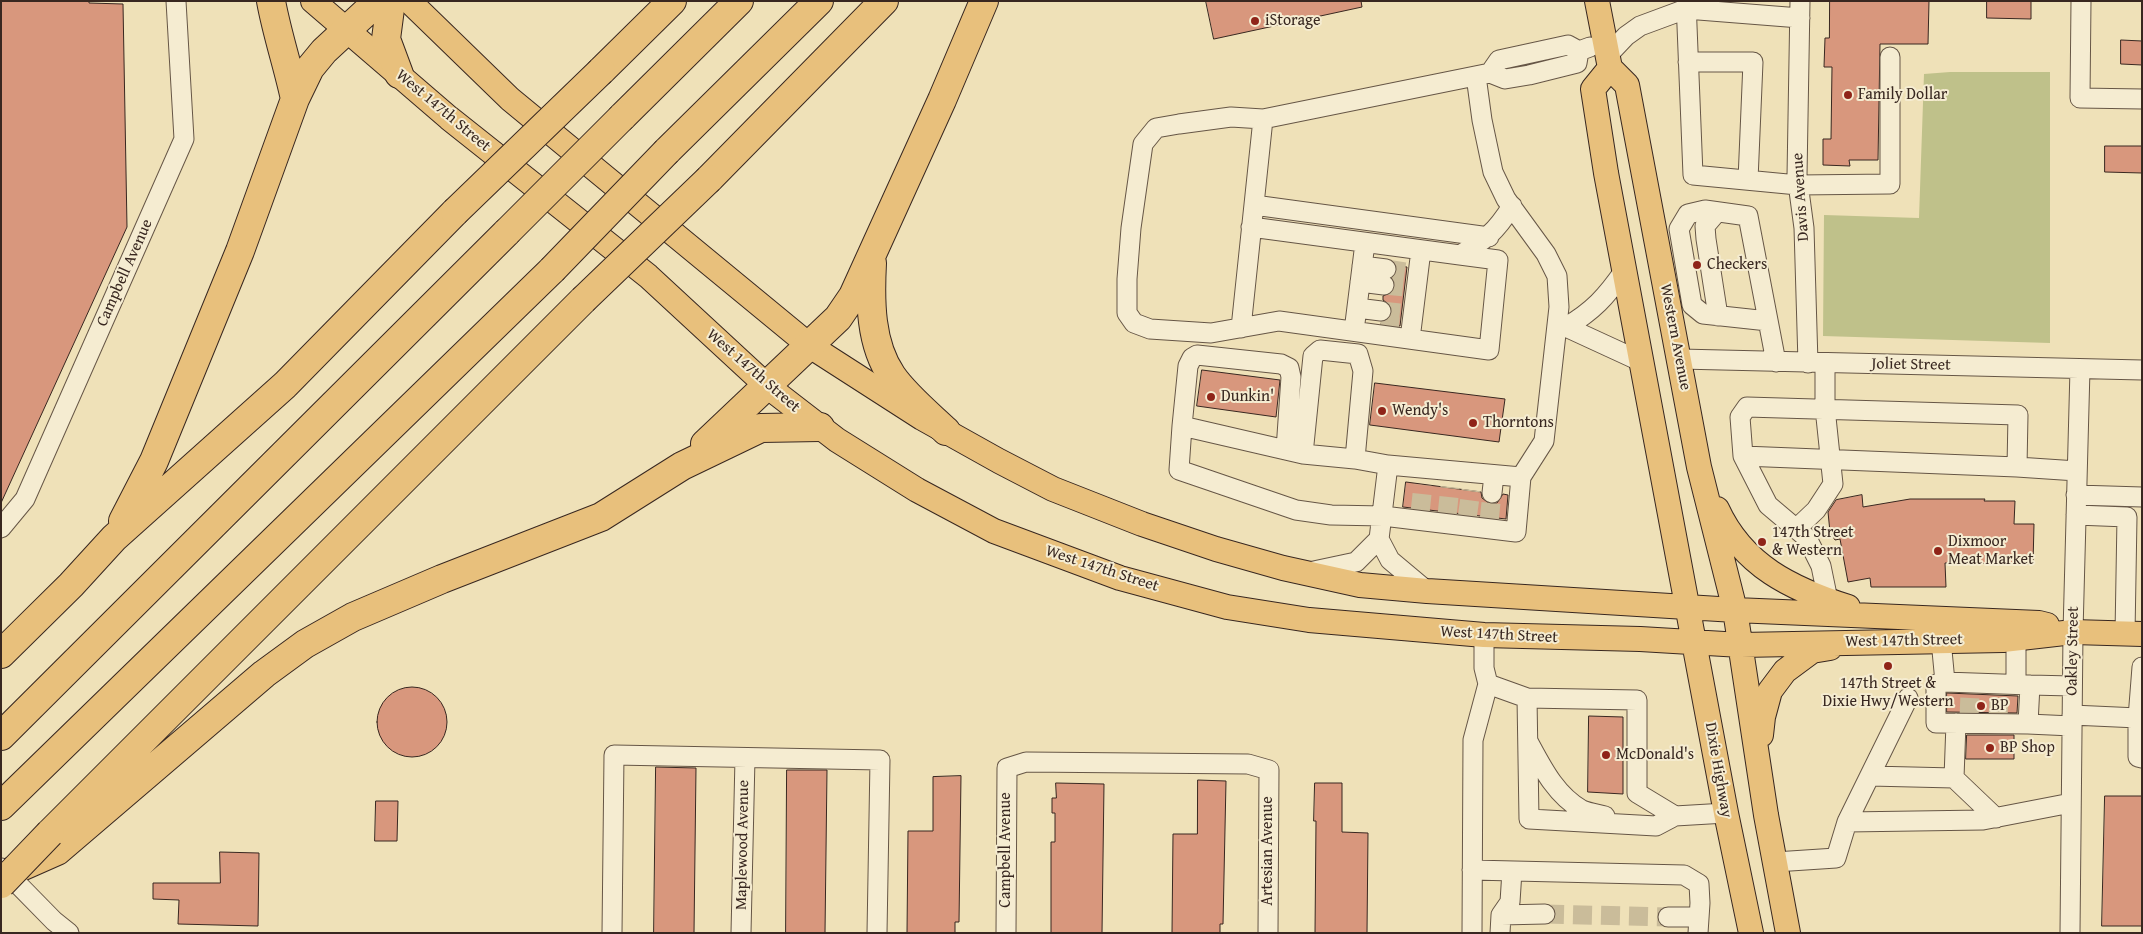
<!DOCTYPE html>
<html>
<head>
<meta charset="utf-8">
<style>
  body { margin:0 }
  #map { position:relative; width:2143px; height:934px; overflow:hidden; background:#efe1b8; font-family:"Gentium Book Plus",serif }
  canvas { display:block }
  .frame { position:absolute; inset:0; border:2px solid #382720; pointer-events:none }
</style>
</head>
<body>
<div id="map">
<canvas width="2143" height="934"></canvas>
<div class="frame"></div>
</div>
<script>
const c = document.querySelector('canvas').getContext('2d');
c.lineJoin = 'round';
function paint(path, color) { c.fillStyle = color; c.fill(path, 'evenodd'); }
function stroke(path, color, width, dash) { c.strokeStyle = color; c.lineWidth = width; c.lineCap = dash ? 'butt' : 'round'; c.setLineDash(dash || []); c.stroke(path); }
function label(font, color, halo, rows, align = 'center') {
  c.font = font + ' "Gentium Book Plus",serif'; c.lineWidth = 4; c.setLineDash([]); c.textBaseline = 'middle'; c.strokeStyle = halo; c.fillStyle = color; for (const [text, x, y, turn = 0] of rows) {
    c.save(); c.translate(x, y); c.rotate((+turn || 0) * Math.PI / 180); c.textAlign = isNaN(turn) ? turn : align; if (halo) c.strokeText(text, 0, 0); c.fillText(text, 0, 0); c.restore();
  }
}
const green = new Path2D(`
  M1950 72H2050V343L1823 336 1824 215 1919 218 1924 74Z`);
const building = new Path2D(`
  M1 1H89V3L123 4 127 227 1 503Z
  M1206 1H1361L1362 7 1214 39Z
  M1830 1H1929L1928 44H1880L1878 160H1849L1850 166 1823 165V139H1831L1832 67H1824L1825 38H1829Z
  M1987 1H2031V19L1987 18Z
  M2121 40 2142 41V65L2121 64Z
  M2105 146H2142V173L2105 172Z
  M1397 266 1407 267 1400 326 1380 324 1390 318 1392 313 1391 306 1383 300V296L1393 291 1395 286 1392 278 1397 271Z
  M1202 370 1280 380 1276 417 1197 406Z
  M1375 383 1505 399 1499 442 1370 425Z
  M1406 482 1481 492 1482 498 1490 504 1497 503 1503 494 1508 495 1506 519 1403 507Z
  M1862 495 1863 507 1910 499H1985L1984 501H2015L2014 524H2034L2033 564 1945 563 1946 587H1871L1870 578 1848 582 1840 539 1835 540 1830 532 1828 512 1836 500Z
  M377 722a35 35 0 1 1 70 0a35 35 0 1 1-70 0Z
  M1947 693 2018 696 2017 713 1947 712Z
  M1589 716 1623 717V794L1588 792Z
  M1967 735H2014V759H1966Z
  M656 767 696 768 694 933H654Z
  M787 770H827L825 933H786Z
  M961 776 959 922H955V933H907L908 831H933V777Z
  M1198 780 1226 781 1223 924H1220V933H1172L1173 834H1197Z
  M1056 783 1104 784 1102 933H1051V842H1055V813H1052V798H1056Z
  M1315 783H1342V832L1368 833 1367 933H1315L1316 821H1314Z
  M2105 796H2142V926H2102Z
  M376 801H398L397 841H375Z
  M220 852 259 853 258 926 178 924 179 900 153 899V883H220Z`);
const minorTunnel = new Path2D(`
  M1386 269 1406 272
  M1384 285 1405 287
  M1381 311 1401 313
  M1380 325 1400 327
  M1420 513 1423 485
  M1447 516 1450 487
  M1467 519 1471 490
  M1489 522 1492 493
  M1969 717 1970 694
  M1998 718 1999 694
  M1545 914 1668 917`);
const minor = new Path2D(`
  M1686 1 1693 175 1798 185 1890 184V57
  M1800 1 1797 176 1804 228 1808 363
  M2081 1 2080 98 2142 99
  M1608 55 1626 36 1640 26 1686 9 1800 18
  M1688 62H1753L1748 180
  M1490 73 1499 60 1568 45 1579 51 1590 47
  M1254 205 1489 237
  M1717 212 1705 226 1706 239 1718 316
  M1251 227 1460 255C1486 239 1495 233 1512 206
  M1460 255 1498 260 1489 350 1279 321 1211 333 1150 329 1134 323 1127 313V279L1131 228 1143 144 1156 128 1179 124 1231 117 1263 119 1490 73 1505 79 1529 75 1577 63 1579 51
  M1362 266 1386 269
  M1360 282 1384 285
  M1357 308 1381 311
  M1768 321 1703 314 1692 305 1679 229 1688 214 1705 210 1748 216 1776 362
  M1557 326 1566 327 1642 362
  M1566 327C1593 311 1606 297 1624 271
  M1241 328 1263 119
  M1354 331 1365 243
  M1410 339 1421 250
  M1680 359 2142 370
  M1182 426 1188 366 1192 358 1197 355 1281 364 1289 368 1291 377 1286 450
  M1303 454 1313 356 1320 350 1358 354 1363 371 1355 459
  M1743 456 2017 467 2018 415 1747 407 1740 417 1743 456 1768 505 1807 538 1821 566 1828 600
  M1388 465 1355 459 1303 454 1182 426 1179 470 1296 510 1331 515 1383 516 1516 532 1521 477 1544 441 1559 307 1557 276 1546 254 1506 199 1493 172 1482 120 1476 76
  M2017 467 2077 471
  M1492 493 1494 475
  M2076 495 2142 497
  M2076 515 2127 517 2125 634
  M1 528 25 499 184 139 176 1
  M1796 529 1816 510 1833 484 1825 408V363
  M1309 572 1356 562 1379 539
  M1427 591 1390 560 1379 539 1388 465 1521 477
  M1484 635V668L1488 684 1527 698 1529 819 1656 826 1675 816 1726 813
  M2016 638V684
  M1941 640 1945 682 2030 685 2028 724 2072 726
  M2142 667 2138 718 2142 719
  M1945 682 1936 684V723L2028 724
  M2030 685 2072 686
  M1527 698 1637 700V793L1675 816
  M2072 715 2138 718V757L2142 758
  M1529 743C1543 769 1556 795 1582 810 1589 813 1598 814 1605 816
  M1870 776 1954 778 1996 818
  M1954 778 1956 723
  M1847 822 1908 698
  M1775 862 1836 858 1847 822 1983 820 2071 803
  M2 868 54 921 69 933
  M1472 870 1684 875 1699 884 1700 903 1698 933
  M1501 915 1545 914
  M1668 917H1699
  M612 933 614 755 880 760 877 933
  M741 933 745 758
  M1006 933 1007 768 1026 762 1248 764 1269 770 1268 933
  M1472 933 1473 740 1488 684
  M1500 933 1501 915 1510 902 1512 871
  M2070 933 2073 632 2080 369`);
const major = new Path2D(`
  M313 1 449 118 648 276 767 386 837 440 917 490 994 531 1120 578 1227 607 1309 620 1484 635 1640 639 1741 645 2003 640 2073 632 2142 634
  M409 1 510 99 810 346 922 418 999 461 1053 489 1142 524 1216 549 1283 568 1360 585 1427 591 1735 610 2039 623 2047 625
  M1597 1 1610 68 1627 85 1699 467 1735 610 1766 815 1788 933
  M1610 68 1593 89 1606 173 1726 813 1751 933
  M1717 509C1743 566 1792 589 1848 607
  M1761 735 1763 717 1770 691 1785 671 1812 651 1830 648`);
const highway = new Path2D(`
  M271 1C277 34 288 66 295 99
  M391 1 386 39 399 74
  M601 71 672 1
  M622 117 739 1
  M667 151 819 1
  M709 179 884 1
  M872 263C870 301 870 344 892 376 906 396 928 414 946 431
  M705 444 838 318 853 296 942 100 984 1
  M123 521 154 461 240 251 295 99 310 68 324 51 378 1
  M1 654 71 585 114 538 285 385 455 212
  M1 736 507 232
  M1 806 552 270
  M50 833 583 300
  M14 870 57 851 264 674 305 644 353 617 442 579 601 517 682 466 761 428 820 427`);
const highwayBridge = new Path2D(`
  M455 212 601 71
  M507 232 622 117
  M552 270 667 151
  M583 300 709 179
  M1 884 50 833`);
const markers = [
  [1255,21,5,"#8f2418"],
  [1848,95,5,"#8f2418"],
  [1697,265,5,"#8f2418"],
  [1211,397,5,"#8f2418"],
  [1382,411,5,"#8f2418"],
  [1473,423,5,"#8f2418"],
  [1762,542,5,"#8f2418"],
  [1938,551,5,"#8f2418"],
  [1888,666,5,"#8f2418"],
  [1981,706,5,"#8f2418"],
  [1990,748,5,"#8f2418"],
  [1606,755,5,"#8f2418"]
];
const poiNames = [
  ["iStorage",1265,21],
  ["Family Dollar",1858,95],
  ["Checkers",1707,265],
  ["Dunkin'",1221,397],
  ["Wendy's",1392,411],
  ["Thorntons",1483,423],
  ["147th Street",1772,533],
  ["& Western",1772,551],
  ["Dixmoor",1948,542],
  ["Meat Market",1948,560],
  ["147th Street &",1888,684,"center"],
  ["Dixie Hwy/Western",1888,702,"center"],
  ["BP",1991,706],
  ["BP Shop",2000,748],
  ["McDonald's",1616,755]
];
const streetNames = [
  ["West 147th Street",443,111,40],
  ["Davis Avenue",1801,197,-94],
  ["Campbell Avenue",125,273,-66],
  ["Western Avenue",1675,337,79],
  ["Joliet Street",1911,365,1],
  ["West 147th Street",753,371,41],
  ["West 147th Street",1102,569,18],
  ["West 147th Street",1499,635,3],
  ["West 147th Street",1904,641,-1],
  ["Oakley Street",2073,651,-89],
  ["Dixie Highway",1718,770,80],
  ["Maplewood Avenue",743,845,-89],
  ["Campbell Avenue",1006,850,-90],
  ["Artesian Avenue",1268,851,-90]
];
paint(green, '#bfc18a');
paint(building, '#d8977d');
stroke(building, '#382720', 1);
stroke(minorTunnel, '#cabc9a', 19, [19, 9]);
stroke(minor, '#665646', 21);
stroke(major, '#382720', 26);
stroke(highway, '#382720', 30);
stroke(minor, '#f5ecd1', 19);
stroke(major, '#e8c07c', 24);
stroke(highway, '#e8c07c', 28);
stroke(highwayBridge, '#382720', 30, []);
stroke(highwayBridge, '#e8c07c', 28);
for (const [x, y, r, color] of markers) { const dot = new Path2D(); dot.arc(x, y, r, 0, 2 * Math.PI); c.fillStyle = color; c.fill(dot); stroke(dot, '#f5ecd1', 2); }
label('16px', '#382720', '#f5ecd1', poiNames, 'left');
label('16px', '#382720', '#f5ecd1', streetNames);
</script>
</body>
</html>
